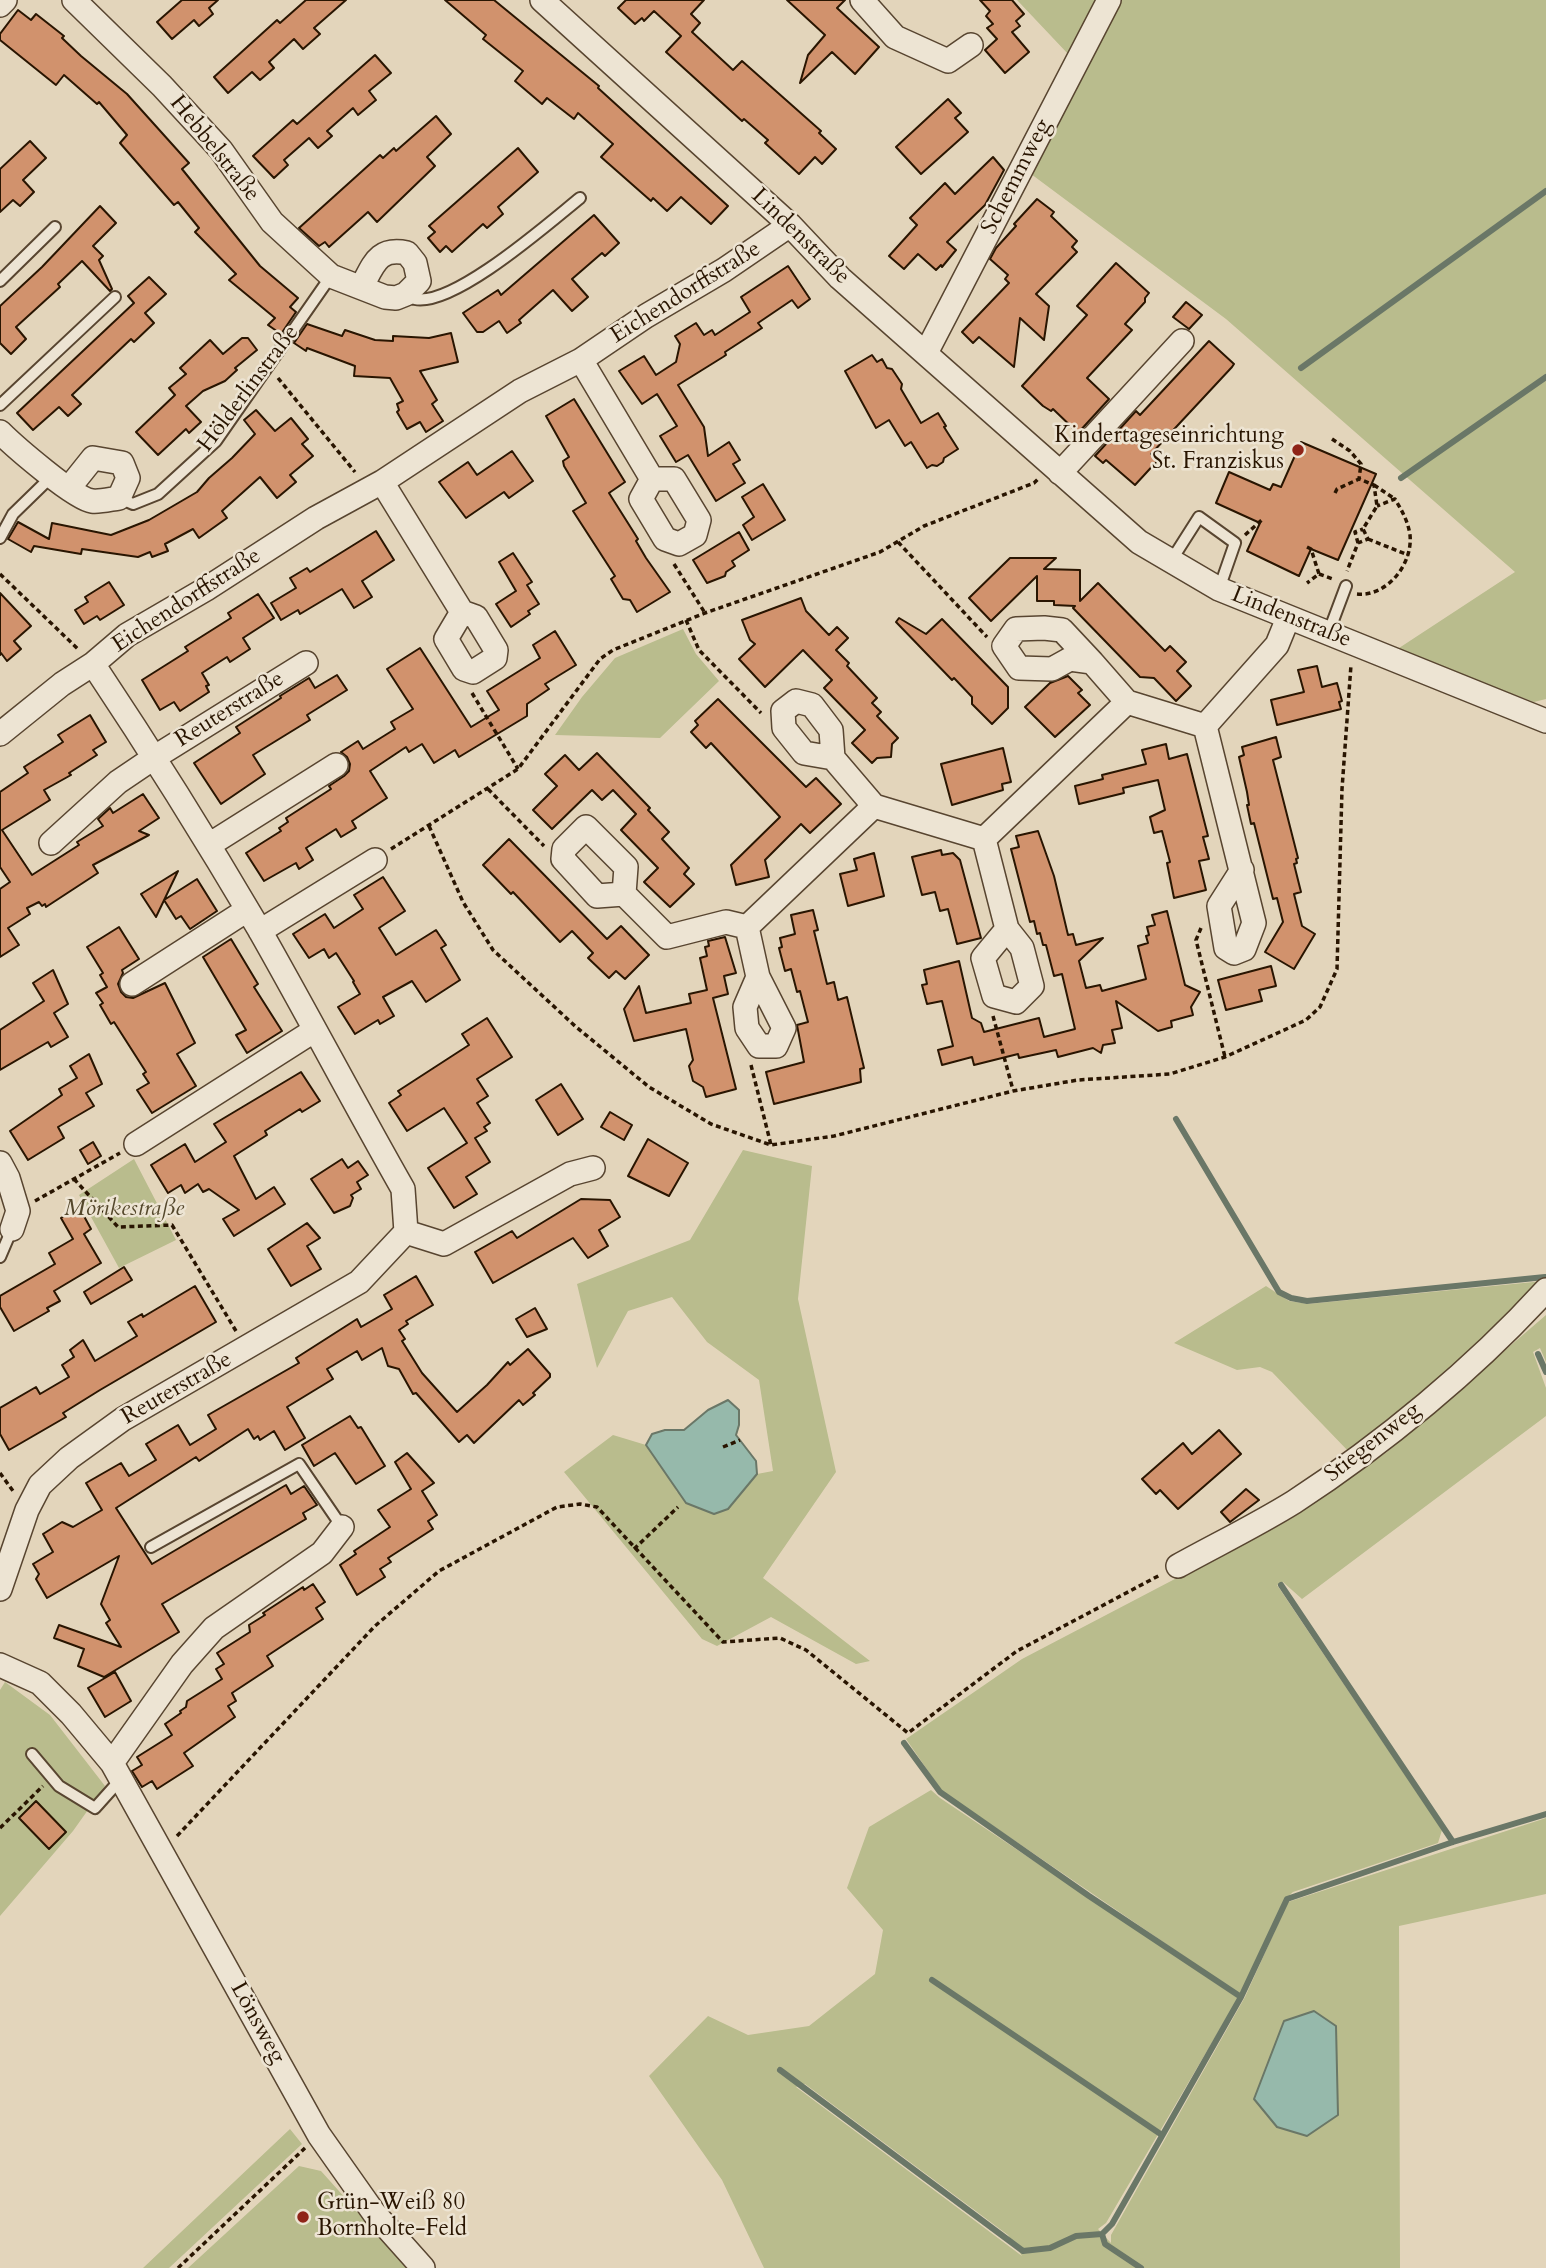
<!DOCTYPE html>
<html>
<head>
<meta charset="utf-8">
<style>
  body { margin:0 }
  canvas { display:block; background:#e3d5bb }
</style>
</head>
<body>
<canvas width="1546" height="2268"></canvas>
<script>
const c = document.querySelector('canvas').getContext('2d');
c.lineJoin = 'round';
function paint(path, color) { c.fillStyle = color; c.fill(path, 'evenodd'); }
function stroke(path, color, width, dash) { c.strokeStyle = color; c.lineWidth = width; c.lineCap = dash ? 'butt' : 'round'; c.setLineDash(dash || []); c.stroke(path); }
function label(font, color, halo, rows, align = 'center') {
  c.font = font + ' Cardo,serif'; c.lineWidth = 5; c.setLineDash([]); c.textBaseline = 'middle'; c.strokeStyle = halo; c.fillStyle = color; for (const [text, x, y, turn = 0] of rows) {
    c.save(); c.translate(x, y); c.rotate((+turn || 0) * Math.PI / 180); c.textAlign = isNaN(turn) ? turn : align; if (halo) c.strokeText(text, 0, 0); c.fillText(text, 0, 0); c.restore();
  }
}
const green = new Path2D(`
  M1017 0H1097L1069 55Z
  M1121 0H1546V699L1534 702 1396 650 1515 572 1226 319 1031 174Z
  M683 629 696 654 719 681 660 738 555 735 582 697 615 658Z
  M743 1150 812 1166 798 1299 836 1472 763 1578 870 1661 856 1664 771 1617 717 1646 702 1639 564 1472 613 1435 646 1445 670 1478 677 1492 728 1509 757 1474 773 1471 759 1380 707 1342 672 1297 628 1311 597 1368 577 1284 690 1240Z
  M134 1159 176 1240 119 1268 79 1195Z
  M1544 1281 1494 1333 1350 1453 1272 1372 1260 1367 1237 1370 1174 1343 1266 1286 1289 1301 1308 1304Z
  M1546 1315V1362L1540 1348 1533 1352 1546 1388V1416L1302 1599 1283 1582 1277 1585 1442 1830 1438 1843 1293 1892 1284 1900 1241 1995 942 1791 906 1739 1022 1659 1215 1558 1310 1505 1387 1452Z
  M5 1682 50 1715 105 1786 73 1831 0 1916V1690Z
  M931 1790 940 1798 1238 1998 1106 2223 1098 2229 1111 2243V2235L1245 1997 1288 1902 1546 1818V1894L1399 1926 1400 2268H764L722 2180 649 2076 708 2016 748 2035 809 2026 875 1974 883 1930 847 1888 869 1827ZM805 2084 1008 2235 1022 2256 796 2087Z
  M290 2129 302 2144 169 2268H143Z
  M299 2166 321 2171 408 2268H188Z`);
const water = new Path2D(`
  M728 1400 739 1410V1425L736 1435 756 1461 757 1474 728 1509 714 1514 686 1503 646 1445 652 1434 665 1430H684L708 1410Z
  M1314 2011 1336 2026 1338 2115 1307 2136 1277 2127 1254 2099 1284 2021Z`);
const stream = new Path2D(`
  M1301 368 1546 191
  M1401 478 1546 377
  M1176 1119 1279 1292 1291 1298 1307 1301 1545 1277
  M1538 1354 1546 1372
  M1281 1585 1453 1842
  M904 1743 940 1792 1089 1896 1241 1997
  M932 1980 1162 2135
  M780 2070 1023 2251 1050 2248 1076 2236 1102 2234
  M1141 2268 1105 2244 1102 2234 1112 2224 1241 1997 1287 1899 1453 1842 1546 1814`);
const building = new Path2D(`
  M182 0H218L209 8 213 14 199 26 194 20 172 39 157 22Z
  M306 0H346L314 28 320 34 303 49 294 39 269 62 274 68 260 80 252 72 228 93 214 77 277 20 280 23Z
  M445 0H494L599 86 598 88 728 206 711 224 681 197 667 211 653 198 651 201 601 157 613 144 578 113 574 119 547 98 542 104 515 81 523 71 483 39 486 35Z
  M626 0H704L691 14 700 23 692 32 733 70 742 61 821 131 819 133 836 149 822 164 815 157 799 174 765 143 768 140 744 119 742 121 666 52 681 36 654 11 644 21 642 18 635 24 618 8Z
  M787 0H845L837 8 879 47 855 74 832 52 800 83 808 55 825 35Z
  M980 0H1012L1024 14 1016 21 1020 26 1012 32 1029 52 1005 73 985 50 997 39 987 28 993 24 986 16 990 11Z
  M18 10 31 20 36 14 64 36 62 38 81 56 127 94 189 163 182 169 260 266 298 298 290 307 296 312 281 334 268 325 275 318 229 280 236 274 195 232 199 228 178 202 174 205 120 143 127 135 99 102 97 104 64 75 56 85 0 40V34Z
  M375 55 391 73 369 91 376 100 358 115 353 108 327 131 332 136 318 148 309 138 284 160 288 165 274 178 253 156 293 120 297 124Z
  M948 99 961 113 955 118 968 132 921 174 896 147Z
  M436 116 451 134 427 157 435 166 377 222 368 212 329 247 325 242 319 246 299 228 380 155 383 158 394 148 396 151Z
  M30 141 46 158 23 180 34 192 20 206 13 200 0 212V169Z
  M518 148 538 172 498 207 503 214 487 228 483 224 452 252 446 246 440 252 428 238 435 232 429 226Z
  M993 157 1004 170 985 205 947 242 956 250 942 267 941 265 936 270 918 254 904 269 889 256 917 225 910 218 945 183 955 194Z
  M1037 199 1054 212 1051 216 1077 241 1072 247 1077 252 1036 294 1049 306 1044 340 1020 318 1014 367 979 337 973 343 962 332 1009 283 1005 279 1008 275 990 259 996 248 1016 226 1014 224Z
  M100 206 116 223 93 246 103 256 99 260 112 289 110 291 82 261 58 284 60 287 16 327 26 339 11 354 0 343V306L42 267Z
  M594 215 619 243 605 256 602 253 572 279 588 297 572 311 553 290 519 320 521 323 507 333 499 321 483 332H477L463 313 498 290 501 295Z
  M1116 263 1149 293 1145 298V302L1125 324 1132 330 1087 378 1109 399 1078 433 1053 409 1051 411 1043 406 1022 386 1087 315 1077 306Z
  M788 266 810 299 798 308 792 300 758 323 762 328 725 352 726 355 723 357 678 385 704 427 708 456 729 442 740 460 733 464 745 483 716 501 688 455 676 462 660 436 677 426 657 394 642 404 619 371 644 356 656 375 676 362 680 344 675 336 696 323 704 335 712 330 715 335 750 312 741 297Z
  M149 277 166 294 145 313 154 323 134 342 131 339 72 395 81 404 68 416 59 407 33 430 17 413 134 303 128 296Z
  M1186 302 1202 315 1189 329 1173 317Z
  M307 324 342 336 345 330 375 340 393 341V336L429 338 451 333 458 362 420 371 437 400 432 404 443 421 426 432 420 422 407 429 397 412 399 410 397 404 403 401 390 378 354 376 355 366 307 348 306 351 294 343Z
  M242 338H248L257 350 235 368 237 370 225 381 203 391 186 406 201 422 189 433 186 429 158 455 136 432 175 395 169 388 186 374 180 368 210 340 223 354Z
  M1209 341 1234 364 1232 367 1151 454 1158 460 1135 485 1106 460 1103 463 1095 456 1136 411 1140 415Z
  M872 355 877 362 882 359 887 368 892 369 902 384 901 389 921 423 938 413 946 426 944 427 958 449 944 458 943 462 937 466 932 465 927 468 911 442 905 446 889 420 876 428 845 371Z
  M574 399 625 482 609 493 638 539 636 541 646 558 670 592 637 612 630 600 623 599 611 579 615 576 573 511 586 503 564 466 563 461 569 457 546 416Z
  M256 410 275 431 291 418 308 439 302 444 313 456 290 475 296 482 277 498 260 477 222 511 227 518 199 538 193 529 165 544 168 551 152 557 150 552 138 557 82 549 81 554 34 546 31 552 8 539 18 522 49 539 52 523 111 535 149 520 197 492 209 478 232 458 255 434 244 420Z
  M1301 442 1376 474 1338 560 1311 549 1299 576 1247 551 1260 523 1216 503 1229 472 1270 490 1273 484 1281 487Z
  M512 451 533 481 509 498 504 492 466 518 439 482 468 462 477 475Z
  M763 484 785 520 752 540 743 525 754 517 742 497Z
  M376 531 394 560 362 581 372 597 354 608 342 589 300 614 298 610 281 620 271 603 296 588 290 578 307 568 310 572Z
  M739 532 749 550 732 561 735 566 726 572 725 576 707 583 693 560Z
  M513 553 532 582 527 585 539 604 528 611 530 614 511 627 496 604 516 591 499 562Z
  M1010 558H1056L1044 569 1080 570V601L1098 583 1165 651 1170 646 1186 662 1177 671 1191 686 1176 701 1154 678 1140 677 1073 608 1075 606 1054 605V601H1037V576L991 621 969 598Z
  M109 582 124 605 100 620 97 616 84 624 75 610 88 602 85 597Z
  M0 593 31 626 14 641 21 649 7 661 1 653 0 655Z
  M258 594 274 618 243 638 250 649 230 662 227 657 202 673 209 685 206 686 209 692 180 711 174 702 160 710 142 680 188 651 185 647 231 618 228 613Z
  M801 598 806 611 829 635 837 627 848 638 836 650 849 663 847 666 877 698 872 703 881 712 877 716 898 738 892 744 891 757 877 758 872 763 852 743 865 730 824 688 832 680 803 650 765 687 739 659 755 644 750 640 742 620Z
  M899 618 926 634 942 619 1008 687V708L992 724 972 704V697L954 678 952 680 896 622Z
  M555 631 576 665 545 684 549 689 527 704V716L459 757 455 750 434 763 422 744 409 752 406 747 370 771 387 798 352 821 356 828 341 837 336 829 306 848 313 860 299 869 296 863 264 881 246 853 281 831 279 828 288 822 286 818 331 789 329 786 344 776 349 771 350 764 347 757 341 752 358 741 363 749 395 729 391 722 413 709 387 669 420 648 471 727 499 710 487 691 540 658 533 645Z
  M1317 666 1322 687 1337 683 1342 701 1339 702 1341 709 1277 725 1271 700 1304 692 1298 670Z
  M337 675 347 690 307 715 310 720 253 755 265 774 221 804 194 763 240 733 236 727 281 698 280 696 309 678 315 688Z
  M1068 676 1082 690 1078 693 1090 705 1055 737 1025 707 1050 683Z
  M718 699 806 787 816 778 841 804 810 833 801 824 765 860 769 877 736 885 731 865 780 817 711 743 706 748 691 732 698 725 695 721Z
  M90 715 106 742 93 750 97 755 69 773 71 775 44 790 50 800 2 830 32 875 79 845 77 842 103 826 98 819 110 808 113 813 143 794 159 818 139 831 149 835 93 865 98 873 46 907 45 904 42 906 39 902 27 908 30 914 8 928 19 945 0 957V889L10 882 0 867V792L28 773 24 767 63 742 58 735Z
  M1276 737 1281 757 1273 760 1298 858 1296 859 1297 863 1294 864 1301 892 1294 894 1302 926 1315 934 1294 969 1265 952 1283 922 1277 898 1273 899 1254 823 1251 824 1247 805H1249L1247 792 1239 757 1244 755 1242 747Z
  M1166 744 1169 759 1187 754 1208 836 1203 837 1209 859 1199 861 1206 890 1174 898 1167 863 1170 862 1162 831 1154 833 1150 817 1165 810 1158 780 1123 788 1124 793 1079 804 1075 786 1103 779 1102 775 1146 764 1142 750Z
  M1003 748 1011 782 1002 784 1003 790 952 805 941 764Z
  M597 753 650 808 648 810 669 832 662 839 689 868 684 874 694 884 670 907 644 882 658 868 621 830 636 814 613 790 602 800 592 790 552 829 533 810 557 786 545 774 565 755 579 770Z
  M1038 831 1054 876 1068 935 1073 934 1076 945 1103 938 1079 961 1086 988 1100 985 1102 991 1146 979 1138 946 1148 943 1146 936 1149 935 1147 927 1155 925 1152 915 1167 911 1185 985 1200 992 1191 1007 1193 1015 1171 1021 1172 1027 1158 1031 1116 1001 1122 1028 1112 1030 1115 1043 1103 1045 1101 1053 1093 1048 1058 1057 1056 1050 1019 1058 1018 1054 974 1065 972 1057 942 1065 938 1050 953 1046 942 1001 927 1004 922 985 927 984 924 970 959 961 972 1018 981 1023 984 1032 1039 1018 1044 1037 1075 1029 1062 974 1054 976 1046 945H1043L1040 933 1037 934 1034 921 1030 922 1011 849 1019 847 1016 836Z
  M509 839 607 939 621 926 649 955 625 979 616 971 609 978 588 958 593 953 572 931 560 942 513 892 511 894 483 865Z
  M941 850 942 855 953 853 960 860 981 938 957 944 948 909 940 911 935 892 922 895 912 857Z
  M874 853 884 896 848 906 840 874 857 870 854 859Z
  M178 871 156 917 141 894Z
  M383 877 405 911 379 928 396 955 436 930 446 945 441 948 460 980 426 1002 412 981 383 997 394 1016 380 1024 378 1020 355 1034 338 1007 360 994 353 982 354 981 336 953 329 958 324 949 309 958 293 934 325 914 334 928 363 909 354 895Z
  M197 879 217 911 190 929 181 916 176 919 164 900Z
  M813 910 818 930 814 931 827 984 834 982 838 1000 847 997 864 1068 860 1069 861 1082 774 1104 766 1072 804 1062 797 1025 808 1022 800 991 797 992 791 969 785 971 779 948 782 947 780 938 795 934 791 915Z
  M119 927 139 959 122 970 123 973 118 984 121 992 126 997 133 998 165 983 195 1043 177 1054 196 1086 152 1113 137 1090 149 1083 143 1074 146 1072 114 1022 111 1024 100 1005 103 1003 96 993 107 987 100 975 103 973 87 947Z
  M725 937 736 973 724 976 728 994 713 998 736 1089 706 1097 703 1087 693 1081 689 1066 693 1060 686 1029 634 1041 624 1009 639 986 646 1013 691 1003 689 994 707 990 700 958 707 956 705 947 709 946 708 941Z
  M231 939 258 984 254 987 282 1031 247 1053 236 1035 246 1030 203 957Z
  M1271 966 1276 986 1259 990 1262 1001 1226 1010 1218 980Z
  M53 970 68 1004 54 1013 68 1037 51 1047 48 1042 0 1070V1030L44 1001 33 983Z
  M487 1018 512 1057 477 1079 488 1096 477 1103 490 1123 484 1127 487 1131 475 1138 490 1162 466 1177 477 1194 454 1208 428 1168 467 1143 444 1108 407 1131 389 1103 401 1095 398 1091 469 1045 462 1034Z
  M89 1054 102 1084 86 1093 94 1106 58 1127 64 1138 28 1160 10 1131 62 1095 59 1089 77 1078 70 1066Z
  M301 1072 320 1101 302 1112 300 1109 265 1131 267 1135 234 1156 256 1199 274 1187 285 1204 234 1236 223 1219 239 1210 209 1189 203 1192 198 1184 185 1193 181 1185 168 1193 151 1165 185 1144 195 1162 226 1142 214 1124Z
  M561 1084 583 1119 558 1135 536 1100Z
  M610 1112 632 1125 624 1140 601 1127Z
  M648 1139 688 1163 669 1196 628 1176Z
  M93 1142 101 1156 88 1164 80 1150Z
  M342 1159 348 1168 358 1161 368 1175 357 1182 361 1189 351 1195 353 1198 350 1206 334 1213 311 1179Z
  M581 1199 610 1200 620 1217 599 1230 608 1246 588 1258 573 1238 493 1283 475 1252 512 1231 517 1238Z
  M79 1207 91 1229 84 1234 101 1263 54 1291 60 1301 47 1308 49 1311 14 1331 0 1307V1296L55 1264 49 1253 73 1239 61 1218Z
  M307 1223 320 1238 307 1246 321 1269 291 1286 268 1249Z
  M124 1267 132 1280 91 1304 84 1292Z
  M416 1276 433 1305 406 1321 408 1324 399 1330 405 1339 402 1341 422 1373 457 1412 487 1385 508 1362 510 1365 528 1349 550 1374V1377L533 1393 535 1395 523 1405 519 1400 474 1443 467 1435 459 1442 416 1393 413 1394 399 1369 388 1366 382 1348 362 1360 357 1351 327 1369 333 1379 287 1407 305 1438 285 1450 274 1431 260 1440 258 1436 254 1439 248 1429 199 1461 196 1457 116 1508 152 1564 286 1485 291 1494 304 1486 317 1505 303 1513 306 1519 162 1604 179 1632 104 1677 78 1666 84 1649 54 1638 59 1625 121 1647 106 1623 110 1620 101 1604 119 1556 47 1598 36 1579 39 1574 33 1564 53 1552 43 1534 62 1522 73 1527 102 1510 86 1483 121 1463 129 1476 156 1460 146 1444 178 1425 190 1445 216 1429 208 1415 299 1363 296 1358 357 1319 361 1327 392 1309 384 1295Z
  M195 1286 216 1322 100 1390 63 1413 66 1417 9 1450 0 1434V1408L36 1387 40 1394 69 1377 62 1365 74 1357 70 1350 83 1340 95 1361 137 1336 128 1322 142 1314 143 1317Z
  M535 1308 547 1329 527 1337 516 1319Z
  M350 1416 358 1428 361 1427 385 1466 356 1484 335 1453 314 1466 302 1445Z
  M1219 1430 1241 1454 1178 1509 1160 1490 1156 1494 1142 1479 1183 1443 1192 1454Z
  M407 1453 434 1483 422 1491 437 1515 428 1521 433 1529 388 1558 391 1562 380 1569 385 1577 357 1595 340 1565 356 1554 354 1551 390 1527 378 1510 411 1489 395 1462Z
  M1246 1489 1259 1500 1230 1522 1221 1512Z
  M313 1584 325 1602 316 1608 323 1619 267 1656 273 1666 232 1693 236 1701 228 1706 235 1717 184 1753 193 1766 157 1789 152 1781 142 1787 132 1771 142 1765 137 1757 172 1735 165 1724 181 1713 180 1711 186 1707 187 1701 222 1679 216 1669 224 1664 217 1653 250 1632 249 1625 265 1615 263 1613 303 1587 304 1590Z
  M115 1672 131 1701 105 1717 88 1688Z
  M36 1801 66 1832 49 1849 19 1818Z`);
const path = new Path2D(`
  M278 378 355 472
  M1332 439 1350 451 1361 464 1359 479
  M1374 485 1395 499
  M1335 493 1337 489 1359 479 1374 485 1377 506 1363 529 1368 539 1358 543 1347 571
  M1245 535 1264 518
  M1368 539 1408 555
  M898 542 987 637
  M1358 543 1355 532 1363 529
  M1307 547 1311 549 1319 574 1307 583
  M674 564 705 613
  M0 574 79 650
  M1319 574 1333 579
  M1357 594C1387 597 1413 564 1410 535 1408 521 1402 511 1395 499L1377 506
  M686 620 699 650 761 713
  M472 693 518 769
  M488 789 544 846
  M429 826 463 902 493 950 575 1026 649 1087 711 1124 771 1145 834 1136 1013 1091 1078 1080 1170 1074 1225 1057 1306 1020 1320 1007 1337 969 1342 789 1351 665
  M391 849 518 769 600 659 613 650 705 613 880 552 924 526 1034 483 1038 479
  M1201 928 1196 940 1225 1057
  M993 1016 1013 1090
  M751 1065 771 1145
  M74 1179 118 1227 172 1225 236 1331
  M35 1201 120 1153
  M723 1447 740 1440
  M0 1473 13 1491
  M634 1549 678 1507
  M0 1828 43 1786
  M177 1836 375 1626 439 1571 557 1507 580 1504 597 1507 723 1642 780 1638 806 1650 908 1733 1017 1651 1160 1575
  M178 2268 305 2148`);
const service = new Path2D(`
  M0 281 55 227
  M406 294C409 296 412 298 415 299 454 307 550 222 580 198
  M0 405 115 297
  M119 498 133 504 158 494 216 441 331 276
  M0 538 13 514 52 476
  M1171 561 1199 517 1235 543 1219 589
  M1328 634 1346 586
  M0 1257 12 1229
  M151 1547 299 1464 342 1527
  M32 1754 59 1786 95 1808 121 1779`);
const minor = new Path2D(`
  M74 0 162 86 221 150 272 222 331 276 385 297 396 298 406 294 419 281 415 263 407 253C378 247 374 264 362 286
  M542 0 790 225 840 278 1139 542 1219 589 1546 721
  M862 0 895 37 948 61 971 45
  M0 5 5 0
  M926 353 1109 0
  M581 360 652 479
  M0 432C14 446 75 499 92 501 100 502 111 499 119 498L128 478 122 463 93 458 69 488
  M1060 473 1182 341
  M652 479H674L699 520 695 535 679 544 665 539 641 499Z
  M382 482 462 612 476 617 496 650 495 658 473 672 464 669 446 639 462 612
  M1092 662 1062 630 1044 628 1016 629 1004 646 1019 668 1052 669 1070 659 1092 662 1127 702
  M93 664C151 751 206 839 259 929 308 1015 354 1103 403 1189L406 1232
  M1205 726 1254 923 1244 949 1234 953 1226 948 1219 906 1242 870
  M0 734 62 684 93 664 127 635 206 589 316 518 382 482 520 391 581 360 646 316 724 270 790 225
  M833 758 804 753 784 728 783 711 796 701 812 705 831 730 833 758 874 806
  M984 839 1007 929 1022 948 1032 986 1016 1002 994 996 983 958 1007 929
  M51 843 118 782 155 757 306 663
  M209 845 336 765
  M624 894 626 867 586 827 564 849 563 859 597 896 624 894 667 937 726 922 747 927 874 806 984 839 1127 702 1205 726 1277 645 1288 618
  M747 927 758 977 745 1007 747 1028 759 1046H776L784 1028 758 977
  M260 931 375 860
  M132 984 247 910
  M136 1144 315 1030
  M0 1163 8 1178 18 1211 12 1229
  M1178 1566C1216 1545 1257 1525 1294 1502 1383 1444 1475 1368 1546 1290
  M0 1589 27 1510 40 1485 69 1458 123 1419 359 1282 406 1232 444 1244 570 1174 593 1168
  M0 1665 40 1683 71 1714 112 1763 319 2135 374 2213 423 2268
  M112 1763 182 1664 214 1628 322 1553 342 1527`);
const markers = [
  [1298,450,7,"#8f2418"],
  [303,2217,7,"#8f2418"]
];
const streetNames = [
  ["Hebbelstraße",214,149,51],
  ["Schemmweg",1017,177,-63],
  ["Lindenstraße",800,237,44],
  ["Eichendorffstraße",686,293,-32],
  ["Hölderlinstraße",249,389,-53],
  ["Eichendorffstraße",187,601,-33],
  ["Lindenstraße",1291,618,22],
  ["Reuterstraße",230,710,-32],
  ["Reuterstraße",177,1389,-30],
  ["Stiegenweg",1373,1443,-38],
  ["Lönsweg",257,2023,61]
];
const poiNames = [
  ["Kindertageseinrichtung",1284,437],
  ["St. Franziskus",1284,463],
  ["Grün-Weiß 80",317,2204,"left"],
  ["Bornholte-Feld",317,2230,"left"]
];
const parkNames = [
  ["Mörikestraße",124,1210]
];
paint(green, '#b9bc8d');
paint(water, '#96b9ab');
stroke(water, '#6a7767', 2);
stroke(stream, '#6a7767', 6);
paint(building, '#d1926d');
stroke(building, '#291501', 2);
stroke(service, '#584530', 14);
stroke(minor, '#584530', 26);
stroke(path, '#291501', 3.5, [5, 3.5]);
stroke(service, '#ede4d3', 10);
stroke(minor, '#ede4d3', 23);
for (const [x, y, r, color] of markers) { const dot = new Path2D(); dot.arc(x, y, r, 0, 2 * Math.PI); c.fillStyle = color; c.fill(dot); stroke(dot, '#ede4d3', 2.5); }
label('23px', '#291501', '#ede4d3', streetNames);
label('23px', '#291501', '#ede4d3', poiNames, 'right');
label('italic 23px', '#54472b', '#ede4d3', parkNames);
</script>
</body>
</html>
